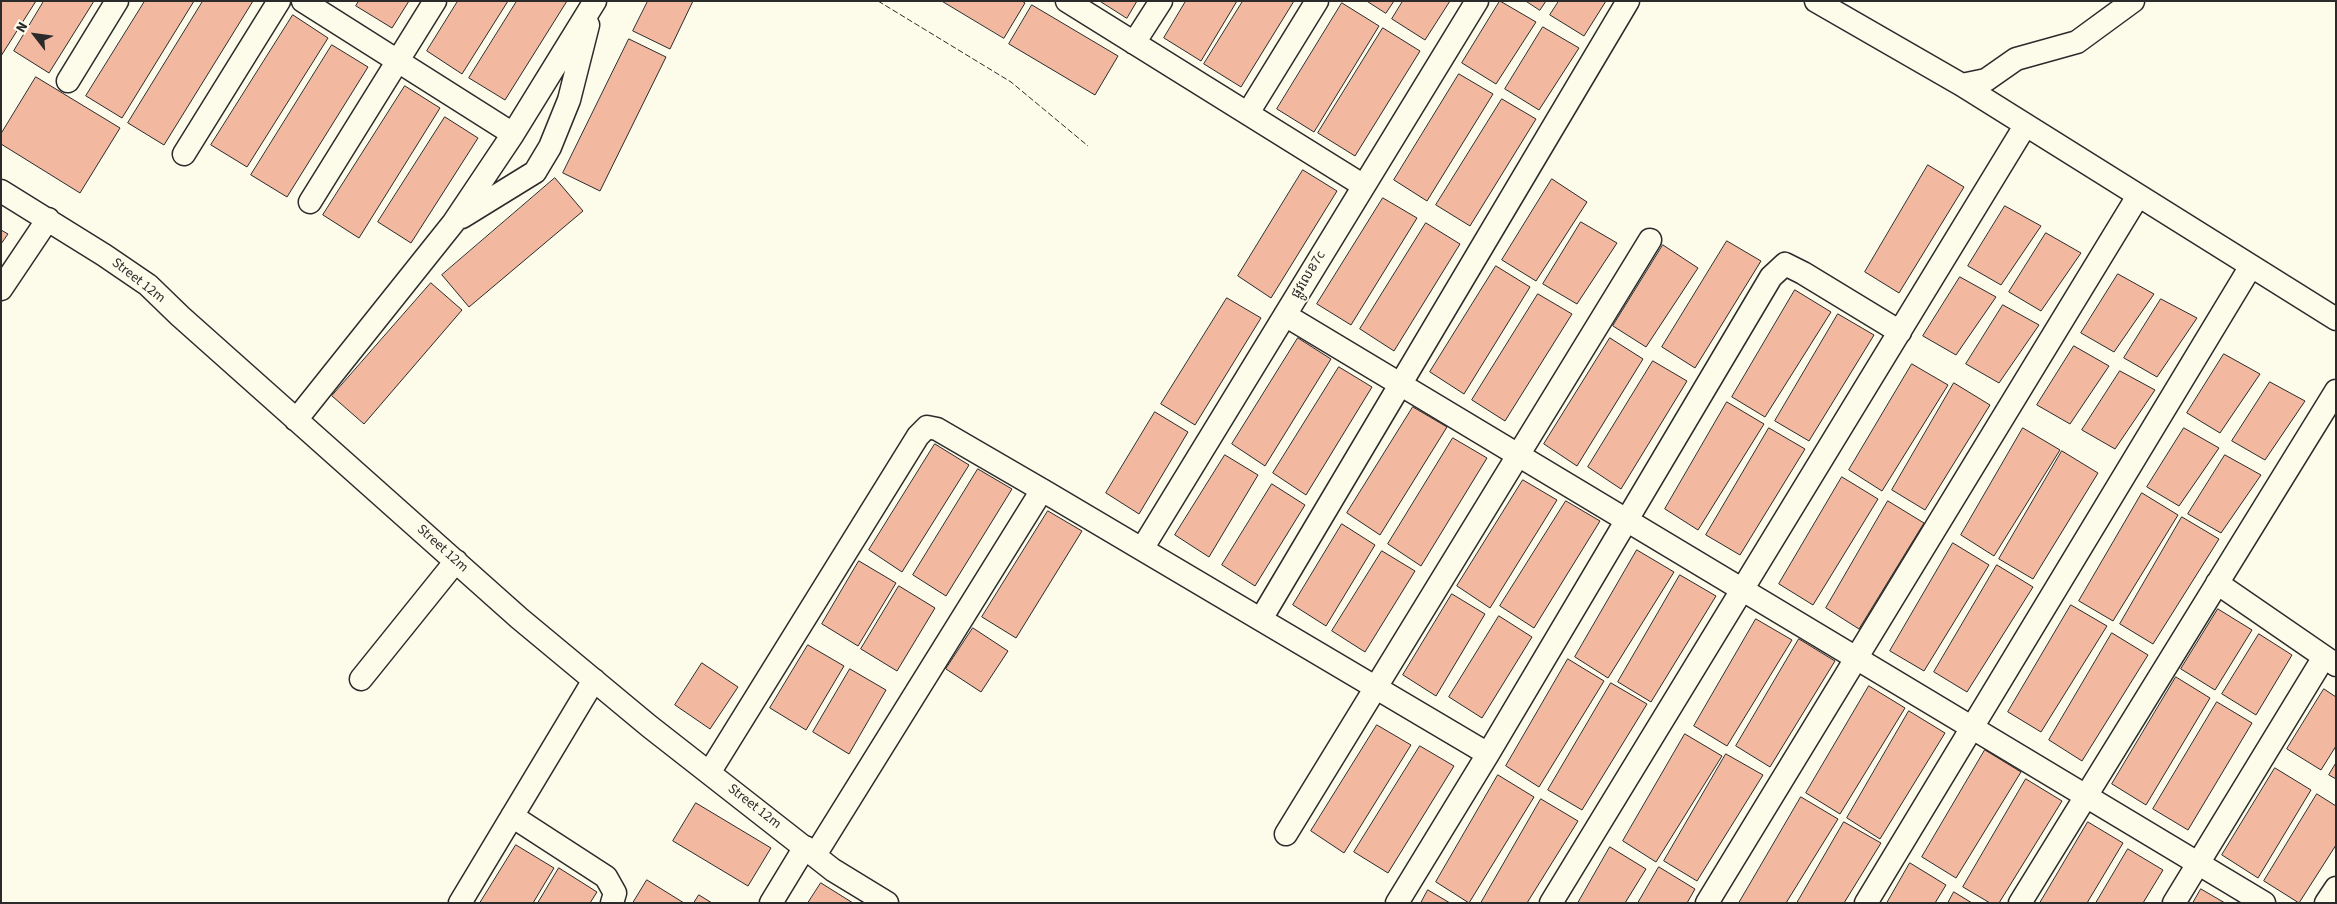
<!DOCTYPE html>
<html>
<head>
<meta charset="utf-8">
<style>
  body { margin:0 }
  #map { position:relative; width:2337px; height:904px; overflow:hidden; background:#fdfbea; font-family:"Source Sans 3",sans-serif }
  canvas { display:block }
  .frame { position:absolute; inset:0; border:2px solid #2b2b2b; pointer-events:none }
  .north { position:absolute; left:10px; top:10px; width:50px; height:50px; -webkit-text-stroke:4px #fdfbea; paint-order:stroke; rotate:300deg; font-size:14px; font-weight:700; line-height:20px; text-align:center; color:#2b2b2b }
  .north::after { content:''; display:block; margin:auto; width:18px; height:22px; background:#2b2b2b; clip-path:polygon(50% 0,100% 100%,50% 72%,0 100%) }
</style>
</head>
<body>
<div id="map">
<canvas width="2337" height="904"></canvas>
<div class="frame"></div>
<div class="north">N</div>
</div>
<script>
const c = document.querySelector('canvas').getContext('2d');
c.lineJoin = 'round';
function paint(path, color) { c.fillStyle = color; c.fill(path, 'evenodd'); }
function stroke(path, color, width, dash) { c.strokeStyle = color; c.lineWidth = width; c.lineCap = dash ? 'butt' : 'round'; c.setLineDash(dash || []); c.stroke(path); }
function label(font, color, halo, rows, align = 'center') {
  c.font = font + ' "Source Sans 3","Noto Sans Khmer",sans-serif'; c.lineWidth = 4; c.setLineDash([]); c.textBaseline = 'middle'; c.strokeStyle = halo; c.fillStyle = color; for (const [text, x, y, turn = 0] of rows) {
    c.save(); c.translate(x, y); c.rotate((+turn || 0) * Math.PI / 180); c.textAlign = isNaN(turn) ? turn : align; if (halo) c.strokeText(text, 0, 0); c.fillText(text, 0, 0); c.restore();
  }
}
const building = new Path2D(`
  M1 1H36L1 56Z
  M44 1H94L49 73 14 51Z
  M145 1H194L122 118 86 96Z
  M203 1H253L164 145 128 123Z
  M359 1H409L392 28 356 6Z
  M458 1H508L462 74 427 51Z
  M517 1H567L505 100 469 78Z
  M648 1H693L670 49 633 31Z
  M942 1H1022L1025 3 1004 38Z
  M1100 1H1137L1127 18Z
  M1186 1H1237L1201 61 1164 38Z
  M1243 1H1294L1241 87 1204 64Z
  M1367 1H1394L1386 13Z
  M1403 1H1450L1425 40 1392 19Z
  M1500 1 1536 22 1496 84 1462 63Z
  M1526 1H1546L1540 10Z
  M1559 1H1606L1584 36 1550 15Z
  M1342 3 1379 26 1314 132 1277 109Z
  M1032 5 1118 56 1095 95 1009 44Z
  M293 15 328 38 247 167 211 145Z
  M1543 27 1579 48 1539 110 1505 89Z
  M1383 28 1420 51 1355 156 1318 133Z
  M629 39 666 57 600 191 563 173Z
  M332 45 368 67 287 197 251 175Z
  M1459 74 1493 94 1427 201 1394 180Z
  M36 77 120 128 80 193 1 144V134Z
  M405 86 440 108 359 238 323 215Z
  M1502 99 1536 119 1470 226 1436 205Z
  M445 117 478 138 411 243 378 222Z
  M1928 165 1964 187 1899 293 1865 272Z
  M1303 170 1337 191 1271 298 1238 276Z
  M555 178 583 211 469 307 442 275Z
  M1552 179 1587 202 1536 281 1502 260Z
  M1383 198 1417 218 1351 325 1317 304Z
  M2005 206 2041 226 2001 285 1968 266Z
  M1581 222 1617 243 1577 304 1543 284Z
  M1426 223 1460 244 1394 351 1360 329Z
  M1 230 8 234 1 244Z
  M2046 233 2081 253 2041 311 2009 292Z
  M1727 241 1761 261 1695 368 1662 347Z
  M1663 245 1698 268 1646 347 1613 326Z
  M1496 266 1530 287 1464 394 1430 372Z
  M2118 274 2154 294 2114 352 2081 333Z
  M1960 277 1996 297 1956 355 1923 336Z
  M431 283 462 310 364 424 332 396Z
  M1795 290 1831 312 1765 417 1732 397Z
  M1538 294 1572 314 1505 421 1472 400Z
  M1227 298 1261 318 1195 425 1161 404Z
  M2161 299 2197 318 2157 377 2124 358Z
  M2003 305 2039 325 1999 383 1966 364Z
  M1838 314 1874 335 1809 441 1775 421Z
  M1298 338 1331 359 1265 466 1232 444Z
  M1610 338 1643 359 1577 466 1544 444Z
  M2074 346 2109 366 2070 424 2037 405Z
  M2224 354 2260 374 2220 433 2187 413Z
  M1653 361 1687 381 1621 489 1588 467Z
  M1912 364 1948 385 1882 491 1849 470Z
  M1339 367 1372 387 1306 495 1273 473Z
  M2120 371 2155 390 2115 449 2082 430Z
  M2270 382 2305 401 2265 460 2232 441Z
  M1954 383 1990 405 1925 510 1892 490Z
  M1727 402 1764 424 1698 530 1665 509Z
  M1413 407 1447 427 1380 535 1347 513Z
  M1155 412 1188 432 1139 514 1106 493Z
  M1769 428 1805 449 1740 555 1706 535Z
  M2023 428 2060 450 1994 556 1961 535Z
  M2184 428 2219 448 2179 506 2147 487Z
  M1453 438 1487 458 1421 566 1388 544Z
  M935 444 969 465 902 572 869 550Z
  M2062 451 2098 473 2033 579 1999 559Z
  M1225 455 1258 475 1209 557 1175 535Z
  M2225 455 2261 475 2221 533 2188 514Z
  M978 469 1012 489 946 596 913 575Z
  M1842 477 1878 499 1813 605 1779 584Z
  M1523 480 1557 500 1490 608 1457 586Z
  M1272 484 1305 505 1255 586 1222 565Z
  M2142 493 2178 515 2113 621 2079 601Z
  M1566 501 1600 521 1534 628 1500 606Z
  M1888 501 1924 523 1859 629 1826 608Z
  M1048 511 1082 531 1016 638 982 617Z
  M2182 517 2219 539 2153 644 2120 624Z
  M1342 524 1375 545 1326 626 1293 605Z
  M1953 543 1989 565 1924 671 1890 651Z
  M1637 550 1674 572 1608 678 1575 657Z
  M1382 551 1415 571 1365 652 1332 631Z
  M859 561 896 583 858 646 822 624Z
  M1997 565 2033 587 1967 692 1934 672Z
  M1680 575 1716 596 1651 702 1618 682Z
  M899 586 935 608 897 671 861 649Z
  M1452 594 1485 614 1436 696 1403 675Z
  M2071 605 2107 626 2041 732 2008 712Z
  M2218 609 2252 630 2215 690 2181 669Z
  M1499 616 1532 637 1482 718 1449 697Z
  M1756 619 1792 640 1727 746 1694 726Z
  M973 628 1008 651 981 692 946 669Z
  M2112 633 2148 655 2082 761 2049 740Z
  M2259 634 2292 655 2256 715 2222 694Z
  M1799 639 1835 661 1770 767 1736 746Z
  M808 645 844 666 806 730 770 708Z
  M1568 659 1604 681 1539 787 1506 766Z
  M702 663 738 687 710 729 675 705Z
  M850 669 886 690 849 754 813 732Z
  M2176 677 2210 698 2146 805 2112 784Z
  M1611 683 1647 704 1582 810 1548 790Z
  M1869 686 1905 708 1840 814 1806 793Z
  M2324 689 2336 697V746L2321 770 2287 749Z
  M2217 702 2252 723 2188 830 2153 809Z
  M1909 711 1945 733 1880 839 1847 818Z
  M1377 725 1411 745 1344 853 1311 831Z
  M1685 734 1722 756 1656 862 1623 841Z
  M1420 746 1454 766 1388 873 1354 852Z
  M1985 750 2021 772 1956 878 1922 857Z
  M1726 754 1763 775 1697 881 1664 861Z
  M2336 763V779L2329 775Z
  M2275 768 2311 790 2258 878 2222 855Z
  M1498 775 1534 797 1469 903 1436 882Z
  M2026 779 2062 801 1999 903H1990L1963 887Z
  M2317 794 2336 806V845L2299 903 2264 881Z
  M1801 797 1838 819 1786 903H1739Z
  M1541 799 1578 821 1527 903H1481Z
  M696 803 771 848 748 886 673 841Z
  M1844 822 1881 843 1844 903H1797Z
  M2088 822 2123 843 2087 903H2040Z
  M516 845 554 868 533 903H480Z
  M1610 847 1646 869 1625 903H1578Z
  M2128 849 2163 870 2143 903H2096Z
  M1910 863 1946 885 1935 903H1887Z
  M1659 867 1695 889 1687 903H1638Z
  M559 868 597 892 590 903H538Z
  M647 880 684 903H633Z
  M821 883 853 903H808Z
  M2201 889 2225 903H2193Z
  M1428 890 1450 903H1421Z
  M1954 892 1972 903H1948Z
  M699 895 712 903H694Z`);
const minor = new Path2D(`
  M303 1 513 134
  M1067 1 1364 186
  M1816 1 1962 85 2336 319
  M1134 43 1161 1
  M68 81 117 1
  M1962 85 1986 80 2016 59 2077 42 2133 1
  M1248 113 1317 1
  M184 154 279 1
  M1 191 104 255 148 285 180 316 519 618 649 726 833 870 887 903
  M310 202 435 1
  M462 217 535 172 550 147 569 100 588 25
  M1 289 48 219
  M1285 315 2264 903
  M296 420 454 222 513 134 595 1
  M1142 549 1477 1
  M2217 583 2336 665
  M1261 619 1628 1
  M361 679 456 561
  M709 773 918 436 927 427 937 429 1042 490
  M512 816 606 877 615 893 612 903
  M1286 834 1650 240
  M815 855 1042 490 1488 754
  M460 903 594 680
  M771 903 805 847
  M1397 903 1488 754 1771 277 1785 264 1803 273 1900 332
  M1551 903 2025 126
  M1707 903 2138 196
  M1866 903 2251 266
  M2020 903 2336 391
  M2174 903 2324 657
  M2326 903 2336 888`);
const fence = new Path2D(`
  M878 1 1011 82 1088 146`);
const streetNames = [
  ["ផ្លូវលេខ7c",1309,275,-59],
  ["Street 12m",138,281,38],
  ["Street 12m",442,549,42],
  ["Street 12m",754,807,38]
];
paint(building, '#f2b8a0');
stroke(building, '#2b2b2b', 1);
stroke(minor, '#2b2b2b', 25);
stroke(minor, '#fdfbea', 22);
stroke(fence, '#2b2b2b', 1, [6, 2.5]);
label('14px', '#2b2b2b', '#fdfbea', streetNames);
</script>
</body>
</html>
